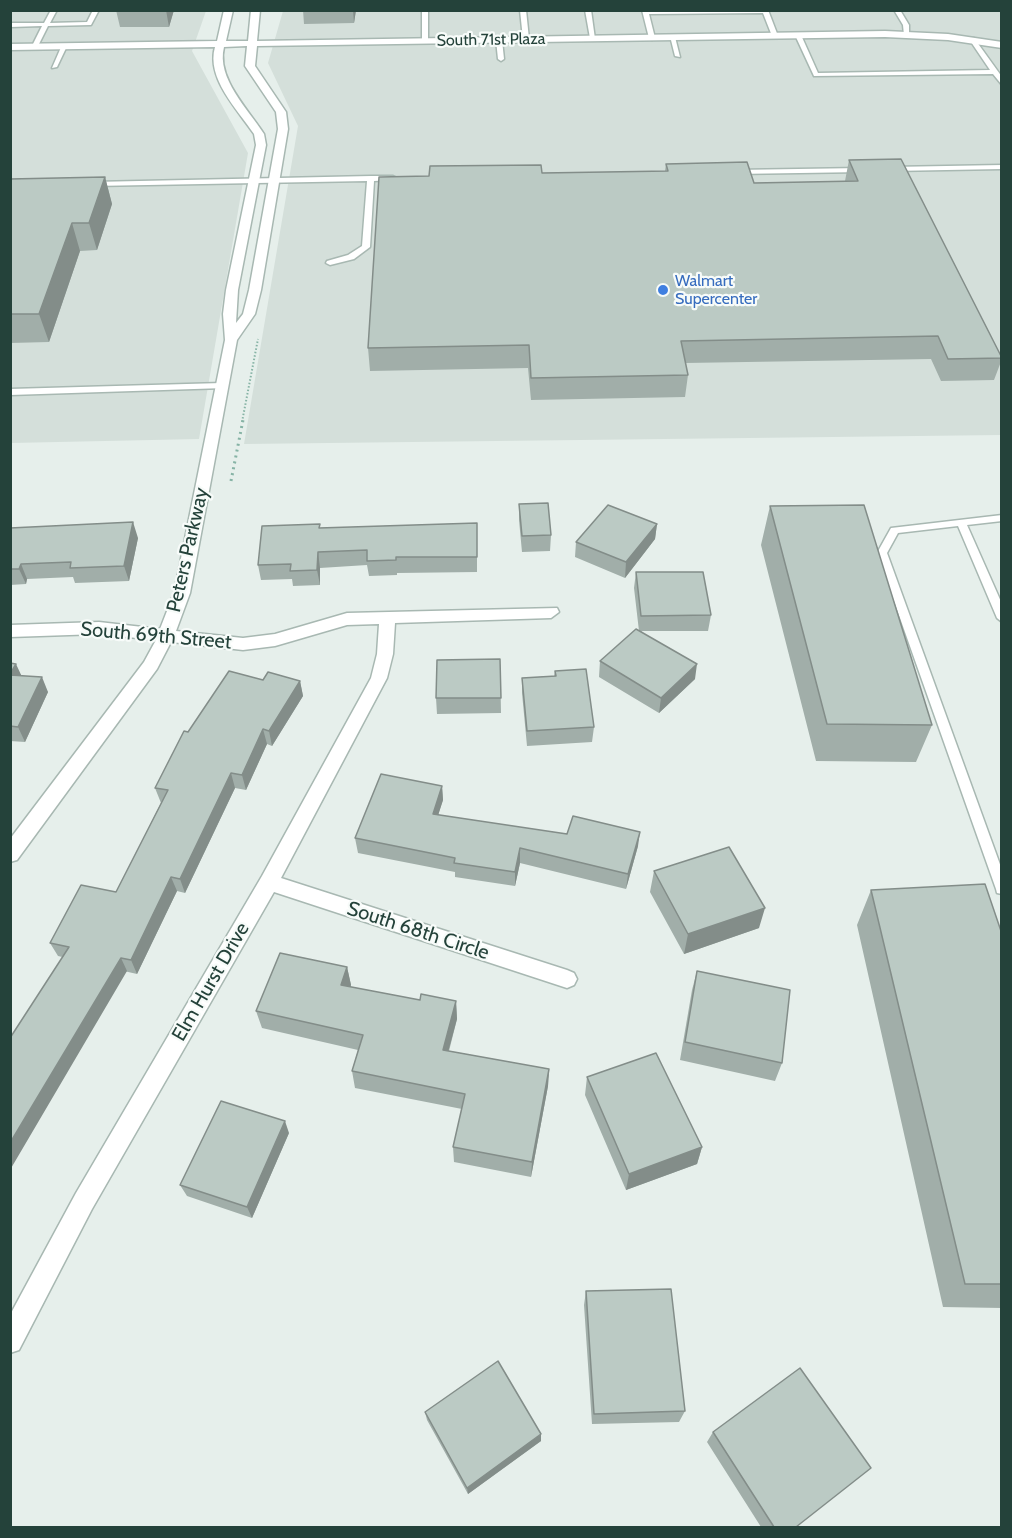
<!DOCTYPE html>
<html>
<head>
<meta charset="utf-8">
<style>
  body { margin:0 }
  #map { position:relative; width:1012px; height:1538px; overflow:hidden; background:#e6efeb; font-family:Cabin,sans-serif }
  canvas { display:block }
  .frame { position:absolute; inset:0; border:12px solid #24423a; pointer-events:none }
</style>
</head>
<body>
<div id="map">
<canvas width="1012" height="1538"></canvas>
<div class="frame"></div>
</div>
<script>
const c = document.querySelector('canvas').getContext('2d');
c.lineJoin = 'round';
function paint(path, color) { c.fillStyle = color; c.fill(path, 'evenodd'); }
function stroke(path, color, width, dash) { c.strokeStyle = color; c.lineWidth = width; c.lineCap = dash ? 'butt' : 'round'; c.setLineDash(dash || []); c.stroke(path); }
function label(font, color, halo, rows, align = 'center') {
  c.font = font + ' Cabin,sans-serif'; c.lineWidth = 4.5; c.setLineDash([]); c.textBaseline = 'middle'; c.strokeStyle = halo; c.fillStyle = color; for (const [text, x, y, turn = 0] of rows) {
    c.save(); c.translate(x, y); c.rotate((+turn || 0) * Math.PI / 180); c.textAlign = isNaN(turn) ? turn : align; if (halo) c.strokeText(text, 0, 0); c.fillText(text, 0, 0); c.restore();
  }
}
const built = new Path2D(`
  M10 11H206L192 51 248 153 199 439 11 443Z
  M283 11H1001V435L244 444 298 126 268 63Z`);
const pathFar1 = new Path2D(`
  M242 422 258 339`);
const path = new Path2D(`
  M231 481 243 420`);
const service = new Path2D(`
  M51 10H57L50 23 87 22 93 10H99L91 25 48 26 38 46 35 48 32 46 42 26 10 27V23H44Z
  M422 10H428V41L425 43 422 41Z
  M520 10H526L529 39 526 41 523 39Z
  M585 10H591L595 39 590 38Z
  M642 10H768L778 36 775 38 772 36 763 13 649 14 655 38 652 40 649 38Z
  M894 10H900L909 25V36L904 35 903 25Z
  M798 33 801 35 818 73 990 70 969 39 974 38 1002 77V85L993 74 814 76 795 35Z
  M670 36 675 37 680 57 675 56Z
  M499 38 502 40 504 59 501 61 498 59 496 40Z
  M62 45 67 46 57 67 52 68Z
  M1002 165V169L891 171 887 169 891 167Z
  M861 168 865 170 864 172 735 174 731 172 735 170Z
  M371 176H393L397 178 393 180 374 181 370 247 354 259 330 265 326 263 327 261 348 255 362 246 367 181 93 186 89 184 93 182Z
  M222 383 225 384V388L10 395V389Z
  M1002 515V521L967 525 1002 604V622L997 618 958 526 898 533 887 553 1002 870V894L997 893 996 889 877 553 891 528Z`);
const minor = new Path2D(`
  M224 10H233L226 41H248L251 10H260L257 41 885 31 948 34 1002 42V48L948 40 885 37 257 46 255 66 286 112 288 129 261 290 255 314 237 340 190 593 176 631 243 638 275 634 347 613 557 608 559 612 551 618 395 623 393 654 387 678 281 878 567 970 574 973 577 979 574 985 567 988 274 892 92 1209 19 1350 10 1353V1315L76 1193 262 876 371 678 377 654 379 624 347 625 275 646 243 650 171 642 157 669 17 860 10 862V839L144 662 156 640 99 634 10 637V625L99 622 160 629 174 593 225 340 223 314 226 290 256 145 254 134C237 109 206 78 215 47L10 50V44L217 41ZM247 46 245 66 276 112 278 129 249 290 243 314 236 323 238 290 266 145 264 134C248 109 216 78 224 47Z`);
const wall = new Path2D(`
  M116 10H174L169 27H120Z
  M303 10H356L354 23 304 24Z
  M536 10H562L536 11Z
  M849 160 1002 356V359L994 380 941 381 931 359 685 363 688 375 685 397 531 400 528 368 370 371 368 348 542 173 665 171 666 164 754 183 845 181Z
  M105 177 112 204 97 250 80 251 49 342 10 343V179Z
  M519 504 551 535 550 551 522 552 519 520Z
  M770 506 932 725 916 762 816 761 761 545Z
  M477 523V572L397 573V575L369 576 367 565 320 568V585L293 586 292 579 261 580 258 565 320 528Z
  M657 524 655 539 625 578 575 557 576 542Z
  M10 528 138 538 129 581 75 583 73 577 27 579 26 584 10 585Z
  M636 572 711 615 708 631H641L695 679 659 713 599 677 600 661 639 631 634 588Z
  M500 659 501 713 437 714 436 698Z
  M10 663 21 675 48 692 25 742 10 741Z
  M555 671 594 727 592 742 527 746 522 693V678L554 676Z
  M263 680 300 681 303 696 272 746 267 744 246 790 235 788 185 893 177 891 137 974 58 956 50 943 116 892 161 803 155 788 188 732Z
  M442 786 443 800 438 815 638 846 626 889 520 863 515 886 455 877V872L358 853 355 838Z
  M654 871 759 928 684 954 650 892Z
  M871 890 1002 934V1308L943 1307 857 925Z
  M347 967 351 985 350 987 420 1000 456 1001 457 1019 449 1051 549 1069 548 1086 531 1177 454 1162 453 1147 462 1109 355 1088 352 1071 358 1050 262 1028 256 1011Z
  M697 971 782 1063 775 1081 680 1060 692 990Z
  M587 1077 702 1147 697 1164 626 1190 585 1095Z
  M289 1133 252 1218 187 1196 180 1185Z
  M586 1291 685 1411 679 1422 592 1424 584 1305Z
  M425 1412 541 1441 468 1494 427 1420Z
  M713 1432 796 1527H761L707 1442Z`);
const shadedWall = new Path2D(`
  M166 10H174L169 27Z
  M353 10H356L354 23Z
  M105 177 112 204 97 250 89 223Z
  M72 223 80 251 49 342 39 314Z
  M133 522 138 538 129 581 124 566Z
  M657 524 655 539 625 578 626 562Z
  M318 552 320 568V585L317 570Z
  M21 564 27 579 26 584 19 569Z
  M16 664 23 679 10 675Z
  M697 664 695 679 659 713 661 698Z
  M42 677 48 692 25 742 18 727Z
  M300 681 303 696 272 746 269 731Z
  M263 729 267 744 246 790 242 775Z
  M231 773 235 788 185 893 180 879Z
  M442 786 443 800 434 828 433 814Z
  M640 832 638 846 626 889 628 874Z
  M520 848V863L515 886V872Z
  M171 877 177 891 137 974 131 960Z
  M765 908 759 928 684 954 688 934Z
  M121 958 127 971 10 1170V1143Z
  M347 967 351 985 344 1003 341 985Z
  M456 1001 457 1019 444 1067 443 1050Z
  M549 1069 548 1086 531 1177 532 1162Z
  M285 1121 289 1133 252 1218 247 1207Z
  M702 1147 697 1164 626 1190 629 1174Z
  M541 1434V1441L468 1494 467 1488Z`);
const building = new Path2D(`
  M901 159 1002 358 948 359 938 336 681 341 688 375 531 378 529 345 368 348 379 177 429 176 430 166 541 165 542 173 668 171 666 164 747 162 754 183 858 181 849 160Z
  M105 177 89 223H72L39 314H10V179Z
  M548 503 551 535 522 536 519 504Z
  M608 505 657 524 626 562 576 542Z
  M864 505 932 725 827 724 770 506Z
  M133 522 124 566 70 568 71 562 21 564 19 569H10V528Z
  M477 523V557H396V560L367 561V550L318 552 317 570 290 571 291 564 258 565 262 526 320 524 319 528Z
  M636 572H703L711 615 641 616Z
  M636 629 697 664 661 698 600 661Z
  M500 659 501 698H436L437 660Z
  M10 663 16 664 10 674Z
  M586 669 594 727 527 731 522 678 556 676 555 671Z
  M229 671 263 680 268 672 300 681 269 731 263 729 242 775 231 773 180 879 171 877 131 960 121 958 10 1143V1038L69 947 50 943 81 885 116 892 168 790 155 788 184 731 188 732Z
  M10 675 42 677 18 727 10 726Z
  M381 774 442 786 433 814 567 834 573 816 640 832 628 874 520 848 515 872 454 863 455 858 355 838Z
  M729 847 765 908 688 934 654 871Z
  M985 884 1002 934V1284H965L871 890Z
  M280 953 347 967 341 985 420 1000 421 994 456 1001 443 1050 549 1069 532 1162 453 1147 465 1094 352 1071 363 1035 256 1011Z
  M697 971 790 990 782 1063 685 1042Z
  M656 1053 702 1147 629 1174 587 1077Z
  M221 1101 285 1121 247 1207 180 1185Z
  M671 1289 685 1411 594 1414 586 1291Z
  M498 1361 541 1434 467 1488 425 1412Z
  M800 1368 871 1468 796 1527H774L713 1432Z`);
const markers = [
  [663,290,6,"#3f7fe0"]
];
const farStreetnames = [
  ["South 71st Plaza",491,40,-1]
];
const farShopnames = [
  ["Walmart",675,281],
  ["Supercenter",675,299]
];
const streetNames = [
  ["Peters Parkway",188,550,-77],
  ["South 69th Street",156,636,5],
  ["South 68th Circle",418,931,18],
  ["Elm Hurst Drive",211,982,-60]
];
paint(built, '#d4dfda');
stroke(service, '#a8b8b2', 3);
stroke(minor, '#a8b8b2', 3);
stroke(pathFar1, '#86b3a5', 2, [1.5, 2]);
stroke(path, '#86b3a5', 3, [2, 4]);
paint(service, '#fff');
paint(minor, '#fff');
paint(wall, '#a1aea9');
paint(shadedWall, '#838d89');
paint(building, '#bbcac4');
stroke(building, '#838d89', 1.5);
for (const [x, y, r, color] of markers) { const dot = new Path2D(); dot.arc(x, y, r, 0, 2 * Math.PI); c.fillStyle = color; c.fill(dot); stroke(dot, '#f7fbf9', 2); }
label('16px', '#24423a', '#f7fbf9', farStreetnames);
label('16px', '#366cbe', '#f7fbf9', farShopnames, 'left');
label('20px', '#24423a', '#f7fbf9', streetNames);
</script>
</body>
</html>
